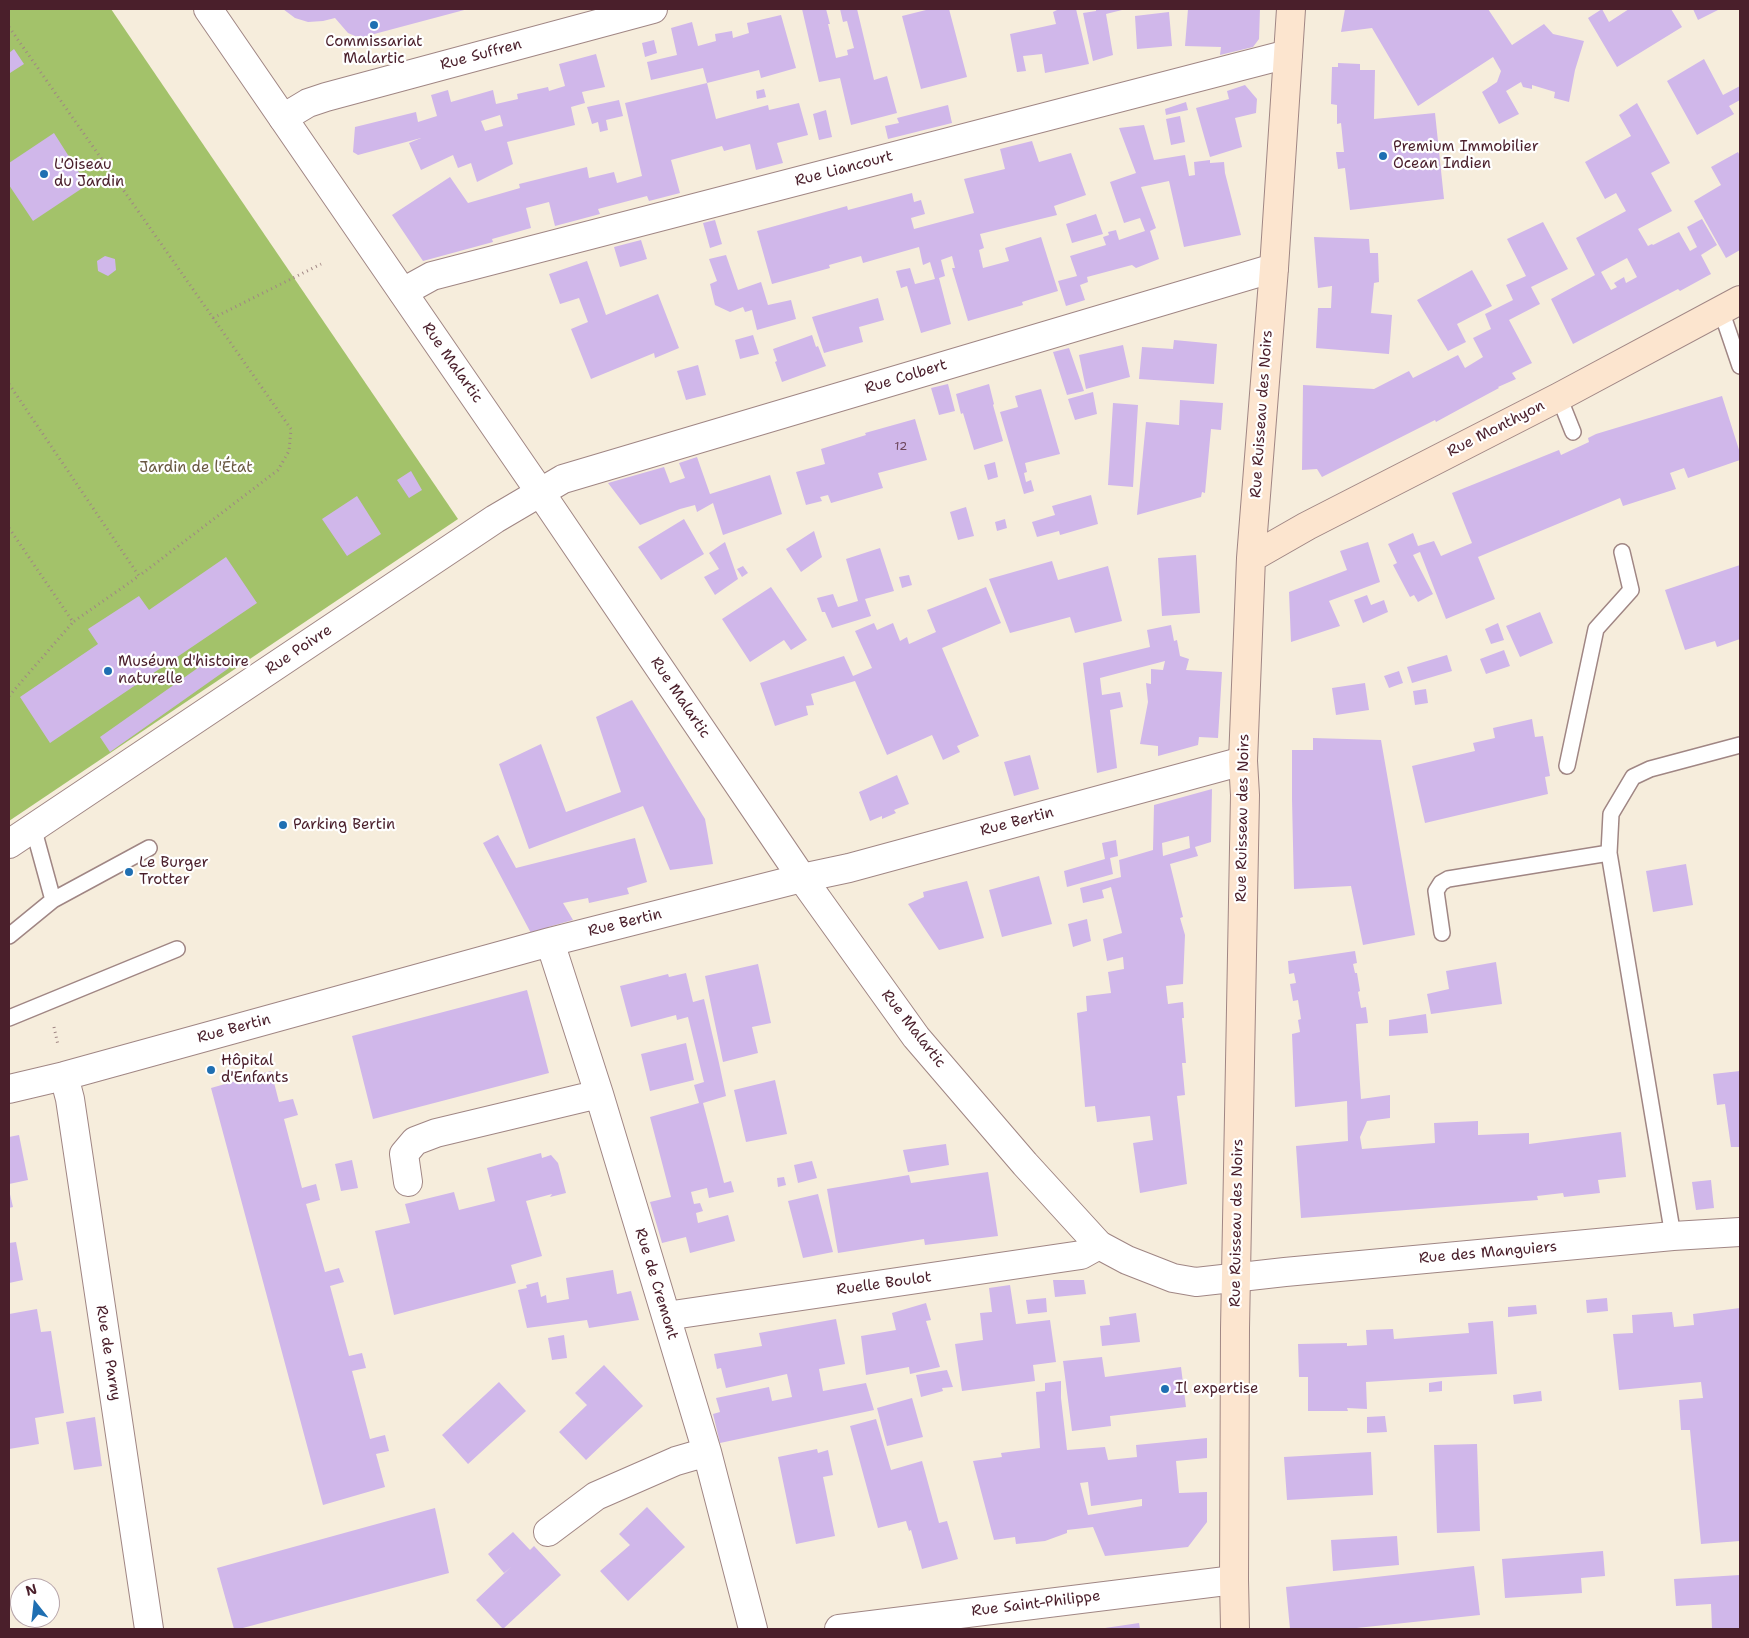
<!DOCTYPE html>
<html>
<head>
<meta charset="utf-8">
<style>
  body { margin:0 }
  #map { position:relative; width:1749px; height:1638px; overflow:hidden; background:#f6eddc; font-family:"Shantell Sans",sans-serif }
  canvas { display:block }
  .frame { position:absolute; inset:0; border:10px solid #4a1f2b; pointer-events:none }
  .north { position:absolute; left:10px; top:1578px; width:50px; height:50px; box-sizing:border-box; background:#fff; border:1px solid #b7a5aa; border-radius:50%; rotate:344deg; font-size:14px; font-weight:700; line-height:20px; text-align:center; color:#4a1f2b }
  .north::after { content:''; display:block; margin:auto; width:18px; height:22px; background:#1f6fb2; clip-path:polygon(50% 0,100% 100%,50% 72%,0 100%) }
</style>
</head>
<body>
<div id="map">
<canvas width="1749" height="1638"></canvas>
<div class="frame"></div>
<div class="north">N</div>
</div>
<script>
const c = document.querySelector('canvas').getContext('2d');
c.lineJoin = 'round';
function paint(path, color) { c.fillStyle = color; c.fill(path, 'evenodd'); }
function stroke(path, color, width, dash) { c.strokeStyle = color; c.lineWidth = width; c.lineCap = dash ? 'butt' : 'round'; c.setLineDash(dash || []); c.stroke(path); }
function label(font, color, halo, rows, align = 'center') {
  c.font = font + ' "Shantell Sans",sans-serif'; c.lineWidth = 4.5; c.setLineDash([]); c.textBaseline = 'middle'; c.strokeStyle = halo; c.fillStyle = color; for (const [text, x, y, turn = 0] of rows) {
    c.save(); c.translate(x, y); c.rotate((+turn || 0) * Math.PI / 180); c.textAlign = isNaN(turn) ? turn : align; if (halo) c.strokeText(text, 0, 0); c.fillText(text, 0, 0); c.restore();
  }
}
const green = new Path2D(`
  M9 9H111L458 519 9 821Z`);
const building = new Path2D(`
  M283 9H468L363 37 355 36 348 33 335 18 323 21 308 22 295 18Z
  M802 9H826L830 24H828L836 58 848 55 847 50 854 48 847 21 843 22 840 9H857L874 80 887 76 897 113 851 125 840 78 819 82Z
  M930 9H949L967 77 921 89 902 16Z
  M1059 9H1076L1089 64 1045 73 1042 54 1033 55 1023 56 1026 71 1017 72 1010 34 1056 24 1053 12Z
  M1096 9H1126L1106 14 1113 55 1093 61 1083 13 1096 11Z
  M1188 9H1260L1259 39 1253 47 1220 55 1221 47 1185 46Z
  M1345 9H1488L1512 45 1544 24 1553 34 1584 41 1575 70 1569 102 1554 98 1555 92 1532 85V89L1523 87 1521 82 1506 91 1519 114 1499 124 1482 92 1497 82 1501 71 1493 57 1418 106 1372 28 1341 32Z
  M1602 9 1609 22 1629 9H1671L1682 27 1617 67 1588 18Z
  M1693 9H1720L1698 20Z
  M1169 12 1172 46 1137 49 1135 16Z
  M781 15 796 68 761 78 759 70 707 83 703 68 651 80 647 62 677 55 671 28 692 22 698 46 716 41 715 34 732 31 733 38 749 33 747 23Z
  M654 40 657 53 645 57 642 43Z
  M14 49 24 64 10 73 9 53Z
  M596 54 605 87 582 92 585 103 571 107 575 125 507 142 513 164 477 182 471 163 458 168 453 155 421 170 409 143 421 138 358 155 353 152 355 127 416 112 418 122 437 116 431 95 448 90 451 102 493 90 496 104 518 99 517 94 548 87 549 91 565 86 559 64ZM500 115 503 126 485 131 481 121Z
  M1704 59 1723 95 1740 86V100L1729 106 1734 114 1697 135 1667 81Z
  M1338 63 1360 64V70H1375L1374 119 1435 113 1444 199 1350 210 1345 168 1338 169 1336 152H1344L1341 123 1337 124V105L1331 104 1332 67H1338Z
  M707 83 716 119 768 105 769 110 799 103 808 135 777 143 783 163 756 170 750 144 724 151 722 146 671 160 680 193 649 201 647 196 598 209 600 214 555 226 549 202 526 208 531 228 492 239 493 242 423 261 392 215 450 177 468 203 520 188 519 184 587 167 589 178 614 172 617 183 642 176 625 103Z
  M1245 85 1257 99 1256 113 1235 118 1242 147 1210 157 1196 108 1229 99 1227 91Z
  M764 89 766 97 757 99 756 91Z
  M619 100 623 116 606 120 608 130 600 132 598 122 592 124 587 107Z
  M1186 102 1188 110 1166 115 1165 109Z
  M1637 103 1670 163 1651 173 1672 211 1638 229 1648 246 1652 244 1653 245 1679 232 1690 251 1697 247 1687 227 1702 219 1717 245 1701 255 1711 274 1680 291 1678 289 1573 344 1551 299 1595 275 1576 238 1626 211 1616 193 1605 199 1585 162 1631 136 1619 115ZM1627 258 1637 277 1626 283 1624 277 1614 283 1617 287 1611 290 1601 272Z
  M948 105 952 123 888 139 885 126 899 123 897 118Z
  M826 110 832 137 819 140 813 114Z
  M1180 116 1185 142 1171 145 1166 119Z
  M1144 125 1154 160 1185 155 1189 176 1195 175 1194 162 1210 160V163L1224 162 1225 173 1241 235 1184 247 1169 181 1141 187 1156 228 1150 231 1159 259 1136 268 1132 265 1087 277 1088 282 1080 285 1085 300 1066 306 1058 281 1077 276 1070 256 1106 245 1103 237 1109 235 1108 232 1116 230 1119 240 1145 231 1140 218 1124 223 1110 182 1136 173 1119 128Z
  M54 133 87 185 33 221 9 185V163Z
  M1032 141 1039 162 1071 153 1086 195 1054 206 1057 215 980 234 984 248 979 250 983 268 1009 261 1005 248 1041 237 1058 291 1022 302 1023 305 968 321 952 268H955L952 256 941 260 945 276 939 278 951 324 921 333 907 286 901 288 896 271 910 268 915 284 935 279 930 262 923 265 919 247 863 263 861 256 829 265 830 268 772 284 757 231 847 206 848 210 912 193 914 202 921 200 925 214 911 218 914 229 974 213 964 179 1005 169 1000 149Z
  M1738 152 1740 156V250L1726 258 1694 201 1721 185 1711 167Z
  M1096 214 1103 234 1072 243 1066 224Z
  M715 220 722 244 710 248 703 223Z
  M1543 222 1568 269 1531 287 1540 304 1509 320 1532 363 1512 373 1516 379 1498 387 1499 388 1458 410 1436 422 1435 420 1322 477 1317 469 1302 470 1303 385 1374 389 1409 371 1413 378 1458 355 1465 368 1483 357 1473 338 1491 329 1485 314 1513 300 1506 285 1526 276 1507 239Z
  M1314 237 1369 239 1370 253H1378L1379 282 1374 283 1371 313 1392 315 1389 354 1316 348 1318 308H1331L1332 286 1318 288Z
  M641 240 647 259 620 267 614 247Z
  M726 255 738 290 761 282 768 305 791 300 796 319 757 330 752 310 745 312 743 307 730 312 715 305 710 284 717 281 709 259Z
  M105 256 115 259 116 270 108 276 98 271 97 261Z
  M587 261 606 315 658 294 679 348 655 358 654 353 591 379 571 329 588 322 579 298 560 304 549 274Z
  M1472 270 1492 306 1457 324 1466 342 1448 351 1417 300Z
  M878 298 884 320 859 327 863 342 824 353 812 317Z
  M753 335 759 354 740 359 735 340Z
  M812 335 816 347 818 346 826 366 782 382 775 362 777 361 773 349Z
  M1174 340 1217 344 1214 384 1139 379 1142 347 1173 349Z
  M1123 345 1130 377 1086 389 1079 355Z
  M1069 348 1084 391 1067 395 1053 352Z
  M698 365 706 395 686 400 677 371Z
  M948 384 955 411 939 415 931 388Z
  M989 384 994 404 993 405 1003 441 974 450 963 413 961 414 956 394Z
  M1041 389 1060 454 1025 463 1027 472 1024 473 1026 482 1031 480 1034 491 1024 494 1000 412 1018 407 1015 396Z
  M1093 392 1097 414 1075 420 1068 399Z
  M1722 396 1740 453V460L1688 478 1684 468 1670 473 1676 489 1623 506 1620 498 1478 557 1495 599 1446 619 1420 552 1413 555 1433 594 1418 602 1414 595 1410 597 1393 565 1397 563 1388 544 1413 533 1418 546 1434 541 1441 556 1472 543 1452 493 1559 450 1561 455 1589 442 1588 438 1596 434Z
  M1180 400 1223 403 1221 430 1211 429 1205 493 1202 492 1201 497 1137 515 1146 422 1179 425Z
  M1113 403 1138 405 1133 487 1108 485Z
  M915 419 927 460 878 473 883 488 831 503 828 495 820 497 822 501 806 505 796 472 825 464 821 449 866 435 865 433Z
  M697 457 710 494 770 475 782 514 723 535 713 503 697 512 695 505 680 509 640 525 608 483 664 467 670 483 685 478 679 463Z
  M995 462 998 477 988 480 984 465Z
  M411 471 422 490 409 498 397 480Z
  M1091 495 1098 524 1060 535 1059 531 1037 537 1032 522 1055 515 1052 506Z
  M357 496 381 534 347 556 322 519Z
  M966 507 974 536 958 540 950 512Z
  M684 519 704 554 661 580 638 547Z
  M1005 519 1007 528 997 531 995 522Z
  M814 531 822 557 801 572 786 549Z
  M725 542 738 579 715 595 704 577 719 569 709 553Z
  M1368 542 1380 582 1329 601 1340 626 1291 642 1289 592 1347 570 1340 551Z
  M880 548 894 591 865 599 871 616 832 628 825 612H822L817 598 833 594 838 607 858 601 846 559Z
  M1196 555 1200 613 1162 616 1158 558Z
  M226 557 257 603 50 743 20 697 98 644 88 629 139 596 149 610Z
  M1052 561 1058 580 1108 566 1122 621 1075 633 1070 617 1010 633 989 579Z
  M1740 565V639L1717 647 1715 641 1685 650 1665 590Z
  M743 566 748 573 742 577 737 569Z
  M909 575 912 585 902 588 899 577Z
  M771 587 807 640 791 650 784 640 750 662 722 619Z
  M986 587 1001 623 942 648 979 736 957 746 960 752 943 760 932 735 887 755 855 681 811 694 814 705 806 706 808 715 775 726 760 683 844 656 853 676 872 668 855 631 874 623 877 630 893 623 900 641 907 637 909 644 936 632 927 610Z
  M1367 595 1371 605 1384 600 1388 612 1363 623 1354 600Z
  M1540 612 1553 643 1520 657 1506 626Z
  M1498 623 1504 640 1491 644 1485 629Z
  M1171 625 1174 641 1177 640 1180 656 1189 659 1186 670 1222 672 1218 738 1199 737 1198 745 1158 756V746L1140 744 1148 702 1146 683 1151 684V669L1163 670 1165 661 1100 678 1102 695 1120 692 1123 707 1110 710 1117 768 1097 773 1083 663 1150 647 1147 630Z
  M1504 650 1510 666 1486 674 1480 659Z
  M219 653 229 668 110 752 100 737Z
  M1447 655 1452 671 1412 683 1407 667Z
  M1399 671 1403 683 1389 688 1384 676Z
  M1365 683 1369 710 1336 715 1332 688Z
  M1426 689 1428 703 1415 705 1413 691Z
  M632 700 705 819 713 864 670 870 643 806 529 849 499 764 541 744 566 812 621 792 596 717Z
  M1532 719 1535 737 1543 736 1550 776 1545 777 1548 794 1425 823 1412 766 1475 751 1473 743 1495 738 1493 728Z
  M1313 738 1381 740 1415 935 1363 945 1351 886 1294 889 1292 799V750H1313Z
  M1030 755 1039 789 1014 796 1004 762Z
  M897 775 909 804 894 810 896 813 882 819V816L870 821 859 792Z
  M1212 789 1211 842 1195 847 1198 856 1170 864 1183 917 1180 918 1185 935 1183 984 1166 986 1168 1004 1183 1002 1184 1018H1182L1186 1063H1182L1185 1095 1177 1096 1187 1184 1140 1193 1133 1143 1153 1140 1150 1116 1097 1122 1095 1106 1085 1107 1077 1013 1087 1011 1086 996 1111 993 1108 972 1124 969 1123 957 1107 961 1103 939 1122 933 1111 887 1102 890 1104 898 1083 903 1080 888 1121 877 1119 860 1153 850 1154 805ZM1189 836 1190 848 1163 856 1162 843Z
  M498 835 516 868 635 838 647 882 627 888 629 894 589 903 588 898 563 903 573 920 548 927 549 931 532 935 483 843Z
  M1116 840 1118 856 1110 858 1113 874 1067 887 1064 871 1105 859 1102 843Z
  M1686 864 1693 905 1653 912 1646 871Z
  M1039 876 1052 924 1002 937 989 890Z
  M967 881 984 938 939 950 908 904 924 897 923 892Z
  M1087 919 1091 941 1073 947 1068 924Z
  M1355 951 1357 963 1353 964 1355 973H1357L1360 991 1358 992 1361 1008 1366 1007 1368 1023 1356 1024 1361 1099 1390 1095V1118L1367 1121 1360 1137 1362 1149 1435 1143 1434 1123 1478 1121V1135L1529 1133V1144L1621 1132 1626 1177 1598 1180 1600 1193 1564 1197 1563 1193 1537 1196 1538 1200 1301 1218 1296 1146 1348 1141 1347 1101 1295 1107 1292 1034 1300 1032 1298 1020 1301 1019 1298 1000 1293 1001 1290 984 1296 983 1294 973 1289 974 1288 961Z
  M1496 962 1502 1004 1431 1014 1427 994 1449 989 1446 971Z
  M758 964 771 1023 752 1027 758 1053 723 1062 705 976Z
  M686 973 693 1002 704 999 719 1063 726 1096 703 1103 724 1183 731 1181 734 1192 709 1198 707 1188 691 1192 694 1204 700 1203 703 1211 696 1213 698 1223 728 1215 735 1241 690 1253 686 1237 662 1243 650 1202 671 1197 650 1117 699 1103 694 1085 704 1082 688 1017 677 1020 676 1015 631 1027 620 986 668 974 669 977Z
  M527 990 549 1073 373 1119 352 1036Z
  M1426 1014 1428 1033 1389 1036V1020Z
  M686 1043 694 1080 650 1091 641 1054Z
  M271 1071 279 1102 293 1099 298 1115 284 1119 302 1188 316 1184 320 1200 306 1204 325 1272 339 1268 344 1282 330 1286 349 1356 362 1353 366 1368 352 1371 370 1439 385 1435 389 1451 376 1454 385 1487 323 1505 211 1088Z
  M1740 1071V1147H1731L1725 1104 1717 1105 1713 1074Z
  M775 1080 787 1134 746 1142 734 1090Z
  M19 1135 28 1180 9 1184V1137Z
  M946 1144 949 1165 908 1172 903 1150Z
  M541 1153 542 1158 551 1155 558 1163 566 1193 550 1197 552 1194 526 1201 542 1256 511 1265 516 1283 394 1315 375 1231 410 1223 405 1204 454 1192 459 1210 495 1201 487 1168Z
  M352 1160 358 1188 341 1191 335 1164Z
  M812 1161 817 1178 798 1183 794 1165Z
  M988 1172 998 1236 925 1245 924 1239 838 1253 827 1189 909 1175 911 1183Z
  M784 1177 786 1185 778 1187 777 1178Z
  M1711 1180 1714 1208 1696 1210 1692 1182Z
  M9 1190 13 1207 9 1208Z
  M818 1194 833 1252 803 1258 788 1201Z
  M16 1242 23 1280 9 1283V1243Z
  M613 1270 617 1294 631 1291 639 1320 589 1328 587 1320 527 1328 518 1290 527 1288 526 1285 538 1282 541 1297 546 1295 547 1303 569 1299 566 1278Z
  M1053 1280H1084L1086 1294 1055 1297Z
  M1010 1285 1016 1324 1050 1320 1056 1362 1033 1365 1035 1381 962 1391 955 1344 983 1340 980 1313 992 1312 989 1288Z
  M1046 1298 1047 1312 1028 1314 1026 1300Z
  M1607 1298 1608 1311 1587 1313 1586 1300Z
  M926 1303 931 1320 926 1321 940 1367 910 1374 909 1367 866 1375 861 1336 896 1330 892 1313Z
  M1536 1305 1537 1314 1508 1317V1307Z
  M1740 1308V1541L1701 1544 1690 1430H1681L1679 1400 1703 1398 1701 1382 1619 1390 1613 1334 1633 1333 1632 1315 1672 1312 1674 1327 1694 1325 1693 1314Z
  M37 1309 41 1332 51 1331 64 1413 35 1418 39 1444 9 1449V1314Z
  M1136 1313 1140 1342 1102 1346 1100 1326 1110 1325 1109 1317Z
  M836 1319 845 1364 819 1369 823 1391 866 1383 874 1410 720 1443 713 1414 720 1412 716 1398 769 1387 772 1401 792 1397 787 1374 726 1388 721 1368 717 1369 714 1354 762 1346 759 1333Z
  M1493 1321 1497 1374 1366 1382 1367 1409 1347 1408 1348 1411H1308V1377H1299L1298 1344 1347 1343V1346L1367 1345 1366 1330 1393 1329 1394 1339 1469 1333 1468 1323Z
  M564 1335 567 1358 552 1360 548 1338Z
  M1102 1357 1105 1377 1181 1367 1186 1407 1110 1416 1111 1426 1072 1431 1063 1361Z
  M604 1365 643 1406 586 1460 559 1432 587 1405 575 1393Z
  M947 1370 953 1387 942 1388 943 1391 921 1397 916 1375Z
  M1061 1381V1398L1067 1450 1105 1447 1108 1460 1137 1457 1136 1445 1207 1438V1458L1176 1461 1179 1493 1207 1492V1522L1188 1547 1105 1556 1093 1527 1067 1530V1533L1045 1541 1016 1544 1015 1537 994 1540 973 1461 1002 1457 1001 1453 1040 1448 1036 1392 1045 1391V1383ZM1088 1482 1091 1506 1142 1499V1506L1088 1515 1080 1483Z
  M1442 1381V1391L1429 1392V1383Z
  M499 1382 526 1411 468 1464 442 1435Z
  M1541 1391 1542 1401 1514 1404 1513 1395Z
  M912 1398 923 1437 887 1446 877 1408Z
  M1385 1416 1387 1432 1367 1433V1417Z
  M95 1417 102 1466 74 1470 66 1422Z
  M876 1419 891 1470 922 1461 939 1523 947 1521 958 1559 922 1569 911 1530 909 1531 906 1521 878 1528 850 1426Z
  M1477 1444 1480 1531 1437 1533 1434 1445Z
  M817 1449 818 1453 828 1450 833 1475 823 1477 835 1536 796 1544 778 1457Z
  M1371 1452 1373 1495 1287 1500 1284 1457Z
  M647 1507 685 1547 628 1601 600 1571 630 1545 619 1534Z
  M435 1508 449 1573 239 1629H234L217 1568Z
  M513 1532 530 1550 534 1546 561 1575 503 1629 476 1600 511 1567 504 1573 488 1554Z
  M1397 1536 1399 1565 1333 1571 1331 1540Z
  M1603 1551 1605 1576 1581 1578 1582 1593 1505 1598 1502 1559Z
  M1474 1566 1480 1615 1347 1629H1290L1286 1587Z
  M1740 1575V1629H1712L1711 1604 1676 1606 1674 1579Z
  M1139 1623 1140 1629H1105V1628Z`);
const path = new Path2D(`
  M9 27 291 429 289 451 278 470 139 576
  M213 318 321 264
  M9 384 139 576 73 622 9 528
  M9 696 73 622
  M54 1027 58 1045`);
const service = new Path2D(`
  M1721 310 1740 366
  M1559 397 1573 432
  M1567 766 1596 629 1631 590 1622 552
  M33 827 53 900
  M1442 933 1436 891 1441 883 1448 879 1609 853
  M9 936 53 900 149 848
  M9 1018 177 949
  M1673 1236 1609 853 1611 814 1633 777 1650 769 1740 745`);
const minor = new Path2D(`
  M283 118 308 103 326 97 653 9
  M403 292 432 276 1288 54
  M9 844 495 519 563 479 1274 268
  M550 942 599 1094 707 1452 753 1629
  M64 1076 70 1099 149 1629
  M9 1089 64 1076 550 942 802 878 849 868 1243 761
  M408 1182 404 1154 415 1141 436 1133 599 1094
  M666 1316 1081 1255 1099 1245
  M548 1532 596 1496 676 1461 707 1452
  M839 1629 1234 1580`);
const tertiary = new Path2D(`
  M208 9 540 492 802 878 916 1037 1025 1164 1099 1245 1127 1260 1173 1278 1196 1282 1285 1272 1673 1236 1740 1232`);
const secondary = new Path2D(`
  M1251 558 1307 526 1559 397 1740 300
  M1235 1629 1234 1580 1235 1328 1245 795 1243 761 1251 558 1274 268 1291 9`);
const markers = [
  [374,25,5,"#1f6fb2"],
  [1383,156,5,"#1f6fb2"],
  [44,174,5,"#1f6fb2"],
  [108,671,5,"#1f6fb2"],
  [283,825,5,"#1f6fb2"],
  [129,872,5,"#1f6fb2"],
  [211,1070,5,"#1f6fb2"],
  [1165,1389,5,"#1f6fb2"]
];
const numberNames = [
  ["12",901,447]
];
const poiNames = [
  ["Commissariat",374,42,"center"],
  ["Malartic",374,59,"center"],
  ["Premium Immobilier",1393,147],
  ["Ocean Indien",1393,164],
  ["L'Oiseau",54,165],
  ["du Jardin",54,182],
  ["Muséum d'histoire",118,662],
  ["naturelle",118,679],
  ["Parking Bertin",293,825],
  ["Le Burger",139,863],
  ["Trotter",139,880],
  ["Hôpital",221,1061],
  ["d'Enfants",221,1078],
  ["Il expertise",1175,1389]
];
const streetNames = [
  ["Rue Suffren",481,55,-15],
  ["Rue Liancourt",844,169,-15],
  ["Rue Malartic",452,363,55],
  ["Rue Colbert",906,377,-17],
  ["Rue Ruisseau des Noirs",1262,414,-86],
  ["Rue Monthyon",1496,429,-27],
  ["Rue Poivre",299,650,-34],
  ["Rue Malartic",680,698,56],
  ["Rue Ruisseau des Noirs",1243,818,-89],
  ["Rue Bertin",1017,822,-15],
  ["Rue Bertin",625,923,-14],
  ["Rue Bertin",234,1029,-15],
  ["Rue Malartic",913,1029,52],
  ["Rue Ruisseau des Noirs",1237,1223,-89],
  ["Rue des Manguiers",1488,1253,-5],
  ["Rue de Cremont",656,1284,73],
  ["Ruelle Boulot",884,1284,-8],
  ["Rue de Parny",108,1353,81],
  ["Rue Saint-Philippe",1036,1604,-7]
];
const parkNames = [
  ["Jardin de l'État",196,468]
];
paint(green, '#a3c26a');
paint(building, '#d0b7ea');
stroke(service, '#a08684', 18);
stroke(minor, '#a08684', 30);
stroke(tertiary, '#a08684', 30);
stroke(secondary, '#a08684', 30);
stroke(path, '#a08684', 3, [1, 4]);
stroke(service, '#fff', 15);
stroke(minor, '#fff', 28);
stroke(tertiary, '#fff', 28);
stroke(secondary, '#fce5cf', 28);
for (const [x, y, r, color] of markers) { const dot = new Path2D(); dot.arc(x, y, r, 0, 2 * Math.PI); c.fillStyle = color; c.fill(dot); stroke(dot, '#fff', 2); }
label('12px', '#6c455b', null, numberNames);
label('15px', '#4a1f2b', '#fff', poiNames, 'left');
label('15px', '#4a1f2b', '#fff', streetNames);
label('15px', '#695841', '#fff', parkNames);
</script>
</body>
</html>
